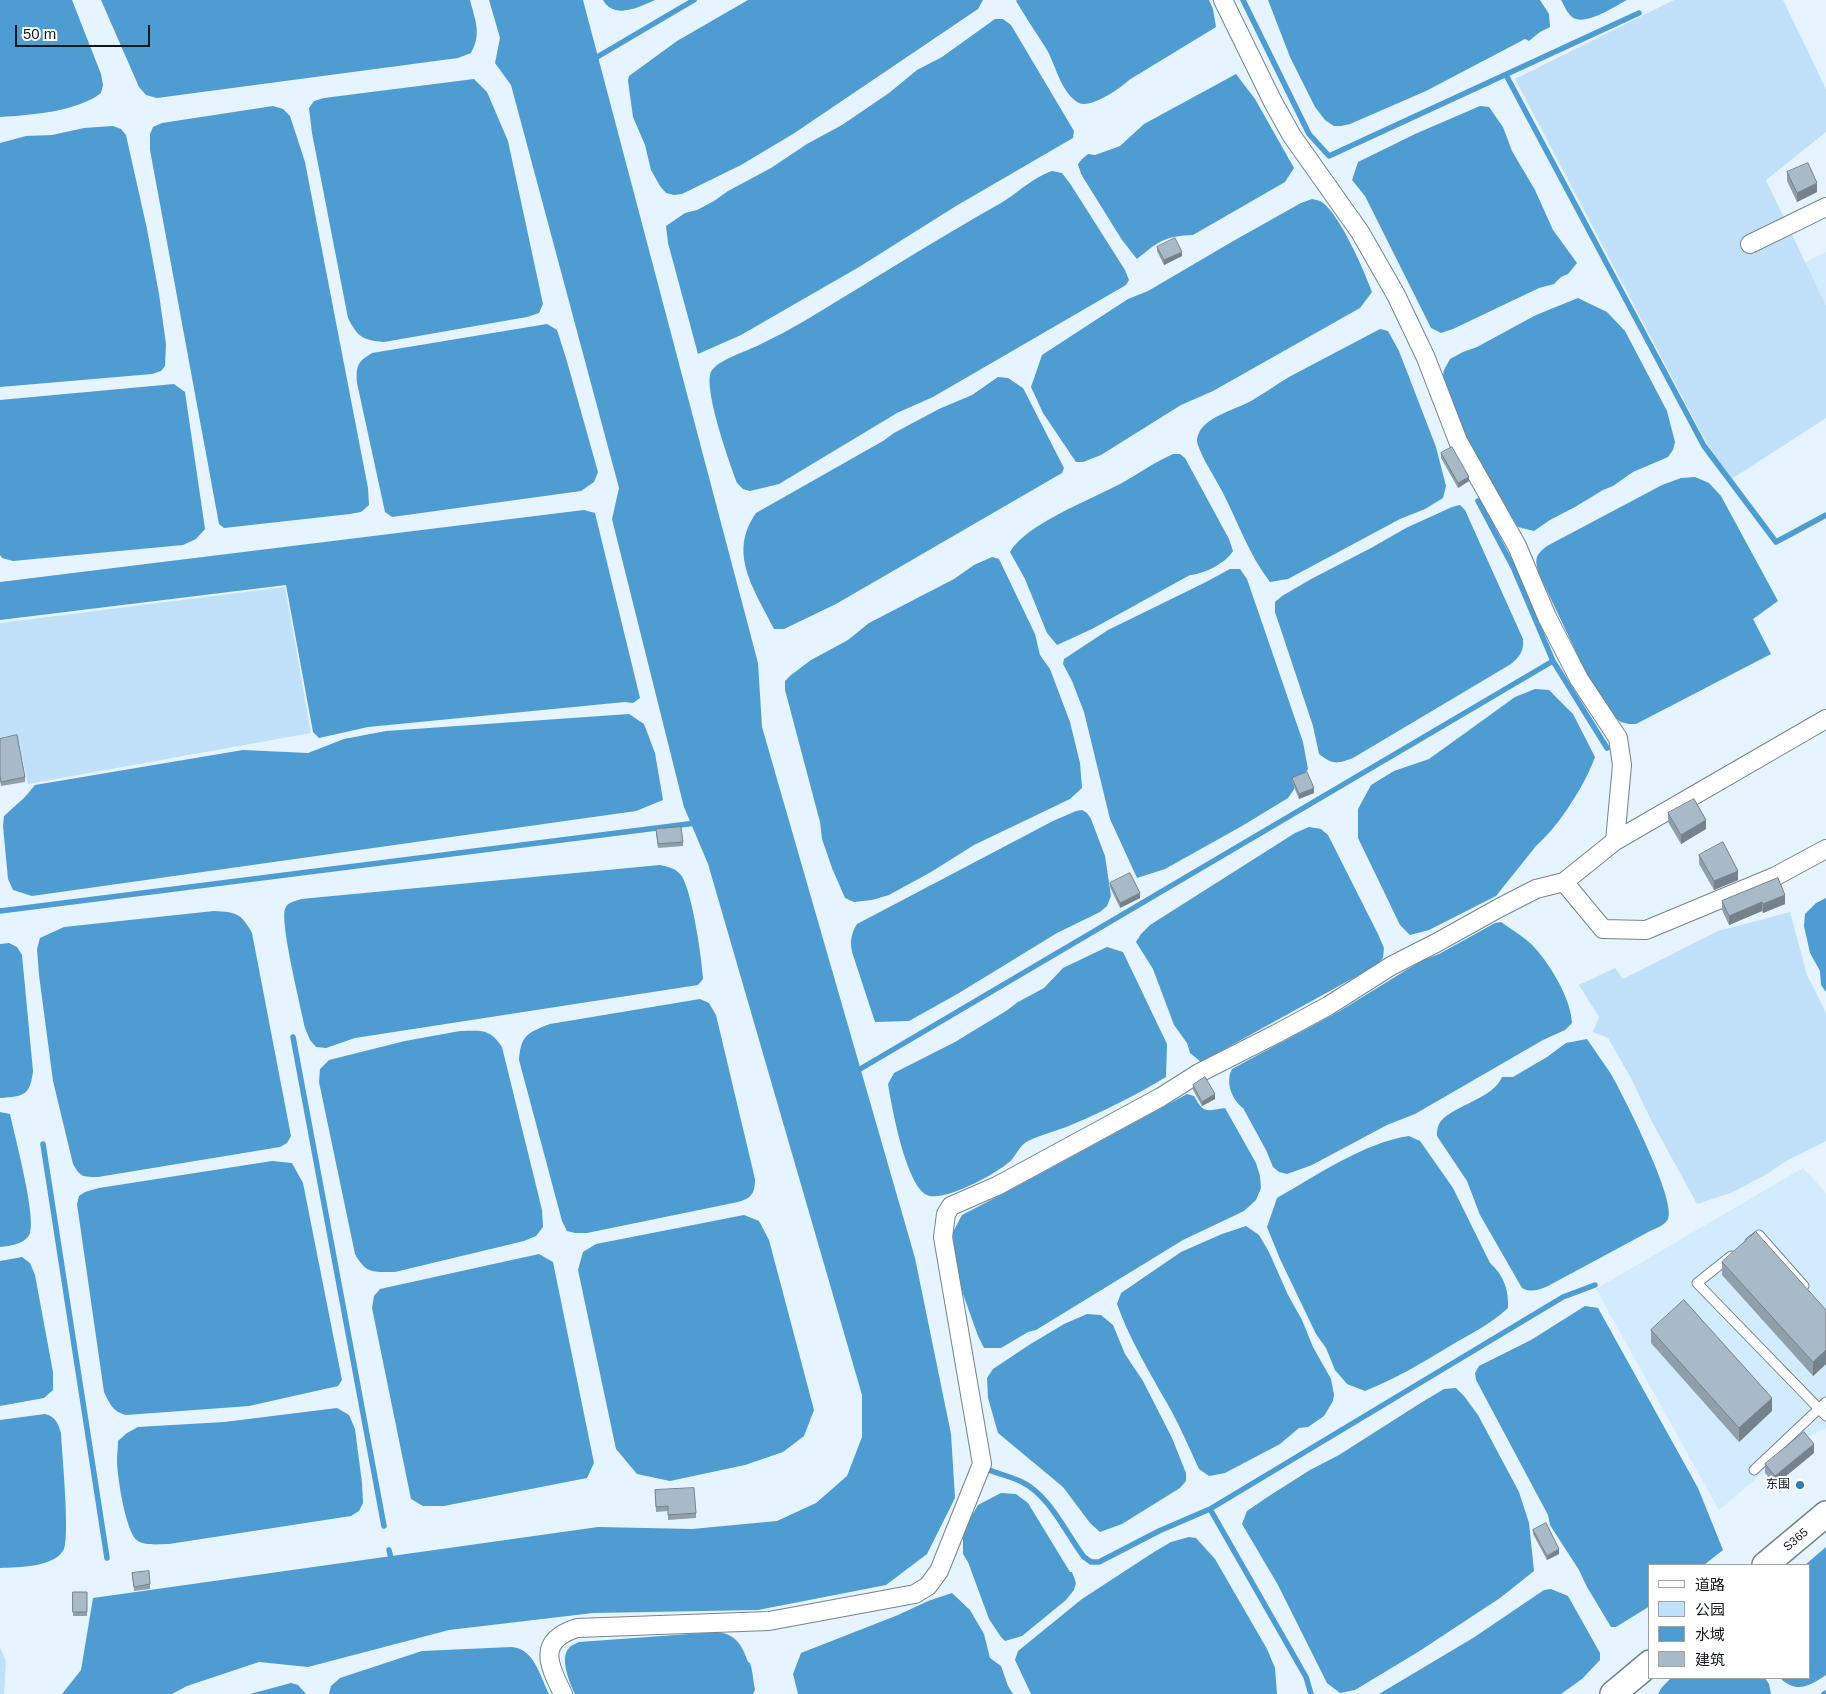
<!DOCTYPE html>
<html>
<head>
<meta charset="utf-8">
<style>
  body { margin:0 }
  #map { position:relative; width:1826px; height:1694px; overflow:hidden; background:#e5f4ff; font-family:Helvetica,"Noto Sans SC",sans-serif }
  canvas { display:block }
  .legend { position:absolute; left:1648px; top:1564px; width:162px; height:115px; box-sizing:border-box; background:#fff; border:1px solid #a0a3a4; margin:0; padding:6px 9px; list-style:none; font-size:15px; color:#11181c }
  .legend li { display:flex; align-items:center; gap:10px; height:25px }
  .legend b { width:25px; border:1px solid #a0a3a4 }
  .scale { position:absolute; left:15px; top:25px; width:135px; height:22px; box-sizing:border-box; border:2px solid #11181c; border-top:0; padding-left:6px; font-size:15px; line-height:18px; white-space:nowrap; color:#11181c; -webkit-text-stroke:4px #fff; paint-order:stroke }
</style>
</head>
<body>
<div id="map">
<canvas width="1826" height="1694"></canvas>
<ul class="legend">
<li><b style="height:6px;background:#fff"></b>道路</li>
<li><b style="height:14px;background:#c0e1f9"></b>公园</li>
<li><b style="height:14px;background:#4e9cd1"></b>水域</li>
<li><b style="height:14px;background:#a8bac7"></b>建筑</li>
</ul>
<div class="scale">50 m</div>
</div>
<script>
const c = document.querySelector('canvas').getContext('2d');
c.lineJoin = 'round';
function paint(path, color) { c.fillStyle = color; c.fill(path, 'evenodd'); }
function stroke(path, color, width, dash) { c.strokeStyle = color; c.lineWidth = width; c.lineCap = dash ? 'butt' : 'round'; c.setLineDash(dash || []); c.stroke(path); }
function label(font, color, halo, rows, align = 'center') {
  c.font = font + ' Helvetica,"Noto Sans SC",sans-serif'; c.lineWidth = 4; c.setLineDash([]); c.textBaseline = 'middle'; c.strokeStyle = halo; c.fillStyle = color; for (const [text, x, y, turn = 0] of rows) {
    c.save(); c.translate(x, y); c.rotate((+turn || 0) * Math.PI / 180); c.textAlign = isNaN(turn) ? turn : align; if (halo) c.strokeText(text, 0, 0); c.fillText(text, 0, 0); c.restore();
  }
}
const built = new Path2D(`
  M1826 252V308L1802 264Z
  M1803 1168 1826 1193V1428L1804 1439 1719 1510 1596 1289Z`);
const green = new Path2D(`
  M1674 0H1783L1826 89V132L1766 180 1826 306V418L1727 482 1515 79Z
  M285 587 311 733 28 784 18 738 0 741V623Z
  M1790 912 1807 975 1826 1013V1141L1788 1160 1765 1175 1733 1192 1697 1204 1652 1122 1632 1080 1608 1038 1593 1032 1599 1017 1579 985 1615 968 1623 979 1718 931Z
  M0 1647 6 1661 4 1694H0Z`);
const water = new Path2D(`
  M0 0H72L101 74 103 85 101 93C76 112 31 115 0 117Z
  M101 0H470C475 20 482 33 471 53L458 58 157 98 146 95 139 87Z
  M489 0H583L758 663 762 727 915 1258 951 1434 955 1498 927 1554 886 1585 758 1610 593 1613 449 1630 308 1667 259 1662 187 1686 172 1694H62L81 1670 93 1598 598 1527 692 1529 777 1521 816 1503 847 1476 862 1437V1395L708 864 684 807 612 519 619 488 511 85 495 63 500 38Z
  M603 0H655C639 7 614 20 603 0Z
  M748 0H983L978 9 793 134 741 165 682 194 674 195 666 193 660 186 651 170 645 145 633 117 628 81 629 76 677 41Z
  M1017 0H1209L1213 9 1216 27 1129 80C1121 88 1090 109 1079 103 1061 93 1056 66 1047 50 1037 34 1026 18 1016 1Z
  M1268 0H1540L1549 14 1550 27 1540 32 1529 41 1525 39 1426 91 1350 124 1341 126H1334L1325 120 1315 107 1290 57Z
  M1561 0H1627C1615 6 1585 27 1572 17 1567 13 1564 5 1561 0Z
  M995 19H1003L1011 25 1074 131 1073 138 956 206 859 267 741 335 698 354 668 243 666 226 685 213 697 210 714 201 728 191 771 168 807 144 842 125 889 93 917 70 942 57Z
  M1236 74 1255 99 1294 168 1285 182 1193 235C1164 236 1158 242 1137 259L1122 240 1081 174 1078 164 1082 159 1088 154 1095 155 1120 146 1144 124Z
  M474 79 487 92 508 141 543 304 539 313 527 317 384 342C362 340 358 337 348 318L312 133 309 108 314 101 324 98Z
  M273 106 283 109 290 116 305 162 368 488 369 505 361 512 350 514 224 528 219 524 150 150V134L153 127 162 123Z
  M1480 106 1489 107 1503 127 1512 151 1535 190 1553 230 1577 263 1568 274 1561 277 1554 284 1539 288 1453 329 1441 333 1431 328 1365 196 1352 180 1358 162 1415 134Z
  M113 126 121 129 126 135 147 229 159 294 166 344 165 366 161 371 152 374 0 387V143L26 136 52 135 84 128Z
  M1052 171 1062 173 1071 185 1125 270 1129 280 1126 285 933 397 897 413 779 484 750 491 743 489 737 483C730 464 701 384 712 370 721 359 747 351 759 345 775 337 791 329 806 320 871 281 935 240 1001 203 1018 193 1033 177 1052 171Z
  M1312 199C1315 200 1318 200 1320 201 1338 210 1365 272 1372 292L1360 308 1213 391 1181 405 1101 455 1083 462H1076L1043 413 1031 387 1042 355 1128 299 1148 291 1235 240 1301 203Z
  M1578 298 1607 312 1625 331 1667 411 1675 442 1673 450 1668 457 1633 472 1613 486 1603 490 1575 507 1550 520 1534 531 1518 527 1493 488 1457 422 1442 380 1444 370 1450 359 1463 352 1477 347 1536 315Z
  M547 324 557 330 566 358 598 472 594 482 581 491 392 517 385 512 357 383C356 366 357 362 372 353Z
  M1380 329 1388 331 1399 351 1436 447 1446 486 1443 498 1425 509 1400 519 1288 579 1270 582C1249 555 1238 522 1222 491 1217 481 1197 450 1197 440 1197 438 1198 435 1199 433 1205 418 1233 410 1247 403 1261 396 1275 385 1289 377 1319 361 1350 345 1380 329Z
  M998 377 1008 378 1023 388 1064 468 1062 473 836 604 784 629H774C755 590 727 554 756 513L883 441 894 433 939 409 972 395Z
  M174 384 185 392 205 529 196 539 183 545 13 561 2 558 0 555V400Z
  M1173 454H1180L1185 458 1229 539 1233 551C1226 563 1204 574 1190 575L1092 629 1057 645 1047 633 1025 579 1010 552C1026 524 1090 500 1120 484 1138 474 1155 462 1173 454Z
  M1695 477 1709 483 1721 496 1778 601 1753 619 1771 654 1636 724H1629L1621 722 1614 717 1589 679 1539 574C1535 560 1534 556 1547 546L1662 485 1681 478Z
  M1460 505 1465 510 1523 639C1524 651 1520 656 1511 664L1353 758C1337 764 1333 765 1319 754L1313 726 1275 612V602L1282 596 1313 578 1371 548 1406 528 1452 507Z
  M584 510 595 513 640 698 633 703 625 702 368 727 319 738 313 732 286 585 0 620V582Z
  M992 557 999 559 1035 634 1040 655 1050 669 1070 722 1080 763 1082 788 1070 799 974 845 931 872 889 895 872 900 854 902 845 898 832 868 822 839 820 822 785 690V681L791 675 811 660 848 640 869 623 954 579 974 565Z
  M1230 569H1240L1247 579 1303 742 1308 769 1288 798 1242 826 1165 869 1137 878 1110 819 1084 712 1072 681 1063 664 1064 659 1108 630 1204 583Z
  M1535 689 1549 690 1573 714 1595 757C1585 785 1559 826 1536 846L1496 896 1429 930 1410 935 1400 925 1358 838V809L1371 785 1394 771 1429 759 1515 697Z
  M629 714 644 724 655 753 663 800 636 811 32 896 13 890 8 879 3 826 4 816 25 797 35 785 243 750 308 753 344 739 386 731Z
  M1082 810 1087 813 1091 819 1105 856 1111 896 1107 906 1100 912 1057 933 959 993 909 1021 875 1022 852 952C850 941 851 934 857 924L1053 821 1076 811Z
  M1309 827 1321 829 1328 835 1378 934 1384 948 1383 958 1377 965 1201 1062 1190 1053 1187 1043 1174 1025 1153 969 1136 942 1141 934 1150 925 1295 833Z
  M660 865C669 867 675 868 681 875 692 890 702 959 703 979L698 985 355 1038 326 1048 316 1047 310 1040 305 1028C301 1007 280 924 285 909 287 902 296 901 301 899Z
  M1826 898V992L1821 985 1820 971 1810 953 1804 926 1805 914 1816 903Z
  M214 911C236 912 241 913 252 933L291 1136 287 1143 280 1147 98 1177C83 1177 80 1177 73 1164L53 1081 39 975 37 949 40 938 64 927Z
  M1501 922C1512 930 1526 938 1535 948 1551 966 1571 999 1572 1023L1565 1030 1543 1040 1415 1114 1387 1125 1312 1165 1287 1174 1279 1172 1273 1167 1266 1150 1243 1108C1232 1100 1225 1082 1232 1069L1338 1012 1421 961 1439 954 1495 923Z
  M9 943 17 947 22 955 33 1071C30 1096 24 1096 0 1098V944Z
  M1107 947 1123 952 1167 1044 1166 1077C1136 1095 1104 1111 1071 1125 1060 1130 1033 1137 1025 1143 1018 1148 1015 1158 1008 1163 995 1174 940 1205 925 1194 905 1180 892 1108 888 1084L894 1073 955 1042 1006 1011 1018 1002 1044 988 1063 968Z
  M700 999 709 1003 716 1015 755 1179C755 1193 752 1198 738 1202L587 1233H575L567 1231 562 1221 519 1060C521 1035 527 1033 550 1024Z
  M460 1031C482 1031 489 1028 502 1047L542 1210 543 1227 536 1236 524 1241 395 1272C373 1272 366 1274 355 1254L319 1082 320 1069 329 1060 405 1041Z
  M1587 1039C1595 1051 1603 1062 1611 1074 1623 1095 1677 1201 1668 1219 1665 1225 1657 1228 1652 1230L1548 1286C1539 1290 1531 1293 1522 1288L1480 1215 1467 1181 1437 1136C1437 1131 1437 1126 1441 1121 1453 1106 1494 1098 1502 1077H1513L1547 1057 1566 1043Z
  M1187 1094 1194 1096C1204 1114 1206 1111 1225 1108L1256 1163 1260 1176 1261 1188 1256 1200 1244 1211 1183 1240 1036 1330 1028 1332 1001 1348H984L978 1336 963 1294 954 1256 953 1232 962 1215 1016 1187Z
  M0 1112 10 1114C15 1137 36 1215 30 1233 26 1244 10 1246 0 1247Z
  M1409 1136 1420 1141 1453 1188 1490 1263C1504 1275 1509 1291 1508 1308 1491 1324 1470 1334 1450 1346 1422 1363 1395 1379 1365 1391L1347 1384 1335 1370 1326 1348 1316 1334 1280 1259 1267 1227 1277 1198C1318 1175 1363 1143 1409 1136Z
  M272 1161 292 1163 303 1183 342 1380 338 1386 249 1406 126 1415C112 1411 110 1404 104 1392L77 1204 79 1196 85 1192 99 1188Z
  M744 1215 759 1221 769 1240 814 1410 804 1436 783 1452 745 1465 670 1481 637 1474 616 1449 578 1270 583 1252 596 1244Z
  M1246 1226 1259 1235 1269 1252 1288 1295 1302 1320 1313 1347 1331 1379 1334 1395 1333 1401 1324 1416 1308 1427 1299 1428 1280 1444 1225 1473 1209 1476 1199 1469C1187 1443 1176 1417 1161 1393 1145 1364 1128 1335 1117 1304L1121 1293 1181 1252 1222 1234Z
  M539 1254 553 1262 594 1463 587 1478 444 1506H423L411 1499 372 1308 374 1296 380 1289Z
  M22 1257 30 1263 35 1275 53 1372V1390L44 1398 0 1406V1261Z
  M1585 1306 1598 1308 1698 1488 1723 1550 1704 1565H1650V1606L1616 1627H1611L1587 1587 1579 1570 1550 1525 1548 1515 1476 1380 1475 1373 1479 1366 1531 1340Z
  M1087 1314 1101 1315 1113 1325 1125 1354 1143 1381 1172 1438 1186 1473V1481L1180 1488 1122 1524 1100 1532 1090 1523 1063 1487 998 1433 988 1398 987 1378 993 1369 1029 1345 1064 1324Z
  M1456 1388 1464 1396 1478 1415 1519 1492 1529 1523 1534 1571 1500 1598 1418 1652 1355 1690 1340 1693 1327 1683 1278 1585 1242 1524 1247 1511 1269 1496 1310 1470 1339 1455 1419 1404 1444 1389Z
  M337 1408 349 1415 355 1429 362 1483 363 1503 359 1511 351 1516 169 1544C160 1544 146 1546 138 1541 126 1535 117 1475 117 1461 117 1454 118 1448 118 1441L127 1433 138 1427 224 1422Z
  M45 1414C56 1417 58 1423 61 1433 62 1453 70 1536 64 1549 55 1568 17 1567 0 1568V1420Z
  M1001 1493 1016 1494 1028 1503 1070 1572H1072L1076 1583 1074 1590 1066 1600 1022 1636 1005 1641 1001 1637 989 1619 968 1562 963 1554V1531L978 1505Z
  M1189 1537 1196 1538 1215 1559 1267 1649 1275 1668 1277 1694H1031L1015 1660 1018 1651 1082 1599 1154 1552 1171 1542Z
  M1826 1547V1675C1809 1686 1797 1694 1780 1678H1810V1565H1805Z
  M1551 1589 1568 1596 1600 1653V1660L1582 1679 1561 1694H1379L1473 1638 1544 1590Z
  M952 1593 970 1610 984 1634 990 1658 1001 1666 1008 1686 1013 1694H798L793 1674 801 1653 898 1615 928 1601Z
  M717 1632C736 1634 742 1645 748 1662L750 1663C753 1672 753 1680 755 1690L753 1694H575C570 1684 559 1658 569 1648 571 1645 576 1644 579 1642Z
  M511 1647C534 1648 540 1676 549 1694H329L331 1686 340 1678 422 1651Z
  M1671 1678H1765L1769 1684 1771 1694H1658L1662 1687Z
  M291 1683 298 1685 306 1694H250Z`);
const stream = new Path2D(`
  M1243 0 1309 134 1329 156 1639 13
  M592 60 694 0
  M1506 75 1704 446 1776 542 1826 515
  M1478 501 1513 567 1553 661 1607 748
  M0 911 696 823
  M293 1037 384 1526
  M855 1072 1553 661
  M43 1144 107 1558
  M989 1470C999 1474 1012 1477 1022 1482 1049 1495 1066 1533 1084 1557L1091 1562H1099L1159 1531 1210 1509 1306 1677 1311 1694
  M1210 1509 1563 1297 1595 1285
  M389 1550 392 1563
  M1824 1694 1826 1693`);
const lane = new Path2D(`
  M1750 1242 1759 1235 1804 1286
  M1731 1256 1697 1283 1826 1416
  M1754 1470 1826 1402`);
const street = new Path2D(`
  M1750 244 1826 207
  M1615 841 1826 719
  M1564 882 1603 929 1646 930 1776 876 1826 849
  M563 1694C549 1665 536 1641 577 1628L769 1621 915 1594 928 1586 939 1571 982 1464 943 1237 946 1214 951 1206 997 1186 1161 1097 1199 1073 1276 1034 1328 1006 1391 966 1436 943 1499 908 1536 889 1564 882 1615 841 1622 765 1618 738 1579 679 1547 617 1517 546 1458 441 1426 358 1396 295 1360 232 1292 136 1273 102 1223 0`);
const secondary = new Path2D(`
  M1765 1565 1826 1514
  M1613 1694 1650 1663`);
const wall = new Path2D(`
  M1787 172 1817 192 1797 202 1787 181Z
  M1157 247 1182 256 1164 265 1157 251Z
  M1441 453 1469 481 1458 488 1441 458Z
  M0 739 25 777V782L1 786 0 780Z
  M1292 778 1314 793 1299 799 1292 782Z
  M1668 813 1706 829 1681 844 1668 822Z
  M656 833 683 842V846L658 848Z
  M1699 855 1738 880 1714 890 1699 864Z
  M1778 878 1785 904 1763 913 1762 911 1729 925 1722 910V901Z
  M1110 883 1140 898 1120 908 1110 887Z
  M1193 1085 1215 1099 1202 1106 1193 1090Z
  M1722 1262 1826 1310V1364L1813 1376 1722 1275Z
  M1651 1330 1772 1411 1739 1442 1651 1343Z
  M1814 1453 1775 1485 1765 1473V1464Z
  M655 1490 696 1513V1518L668 1520V1511L656 1512Z
  M1533 1530 1559 1554 1547 1560 1533 1534Z
  M132 1573 150 1584V1589L134 1591Z
  M73 1592H87V1616H73Z`);
const shadedWall = new Path2D(`
  M1817 183V192L1797 202V193Z
  M1182 252V256L1164 265V260Z
  M1469 477V481L1458 488V483Z
  M1314 788V793L1299 799V794Z
  M1706 820V829L1681 844V835Z
  M1738 871V880L1714 890V881Z
  M1140 893V898L1120 908V903Z
  M1785 895V904L1763 913V904Z
  M1762 902V911L1729 925V916Z
  M1215 1094V1099L1202 1106V1102Z
  M1826 1350V1364L1813 1376V1362Z
  M1772 1398V1411L1739 1442V1428Z
  M1814 1444V1453L1775 1485V1476Z
  M1559 1549V1554L1547 1560V1556Z`);
const building = new Path2D(`
  M1808 163 1817 183 1797 193 1787 172Z
  M1175 238 1182 252 1164 260 1157 247Z
  M1452 447 1469 477 1458 483 1441 453Z
  M17 735 25 777 1 782 0 775V739Z
  M1307 772 1314 788 1299 794 1292 778Z
  M1694 799 1706 820 1681 835 1668 813Z
  M681 827 683 842 658 844 656 829Z
  M1723 842 1738 871 1714 881 1699 855Z
  M1130 873 1140 893 1120 903 1110 883Z
  M1778 878 1785 895 1763 904 1762 902 1729 916 1722 901Z
  M1205 1077 1215 1094 1202 1102 1193 1085Z
  M1756 1232 1826 1310V1350L1813 1362 1722 1262Z
  M1684 1300 1772 1398 1739 1428 1651 1330Z
  M1804 1432 1814 1444 1775 1476 1765 1464Z
  M694 1488 696 1513 668 1515V1506L656 1507 655 1490Z
  M1546 1523 1559 1549 1547 1556 1533 1530Z
  M149 1571 150 1584 134 1587 132 1573Z
  M73 1592H87V1612H73Z`);
const markers = [
  [1800,1485,5,"#2f7daf"]
];
const poiNames = [
  ["东围",1790,1485]
];
const streetNames = [
  ["S365",1796,1540,-40]
];
paint(built, '#d2ebfe');
paint(green, '#c0e1f9');
paint(water, '#4e9cd1');
stroke(stream, '#4e9cd1', 5.5);
stroke(lane, '#738490', 11);
stroke(street, '#738490', 20);
stroke(secondary, '#738490', 28);
stroke(lane, '#fff', 9);
stroke(street, '#fff', 18);
stroke(secondary, '#fff', 25);
paint(wall, '#90a0ab');
paint(shadedWall, '#76828b');
paint(building, '#a8bac7');
stroke(building, '#76828b', 1);
for (const [x, y, r, color] of markers) { const dot = new Path2D(); dot.arc(x, y, r, 0, 2 * Math.PI); c.fillStyle = color; c.fill(dot); stroke(dot, '#fff', 2); }
label('12px', '#11181c', '#fff', poiNames, 'right');
label('12px', '#11181c', '#fff', streetNames);
</script>
</body>
</html>
